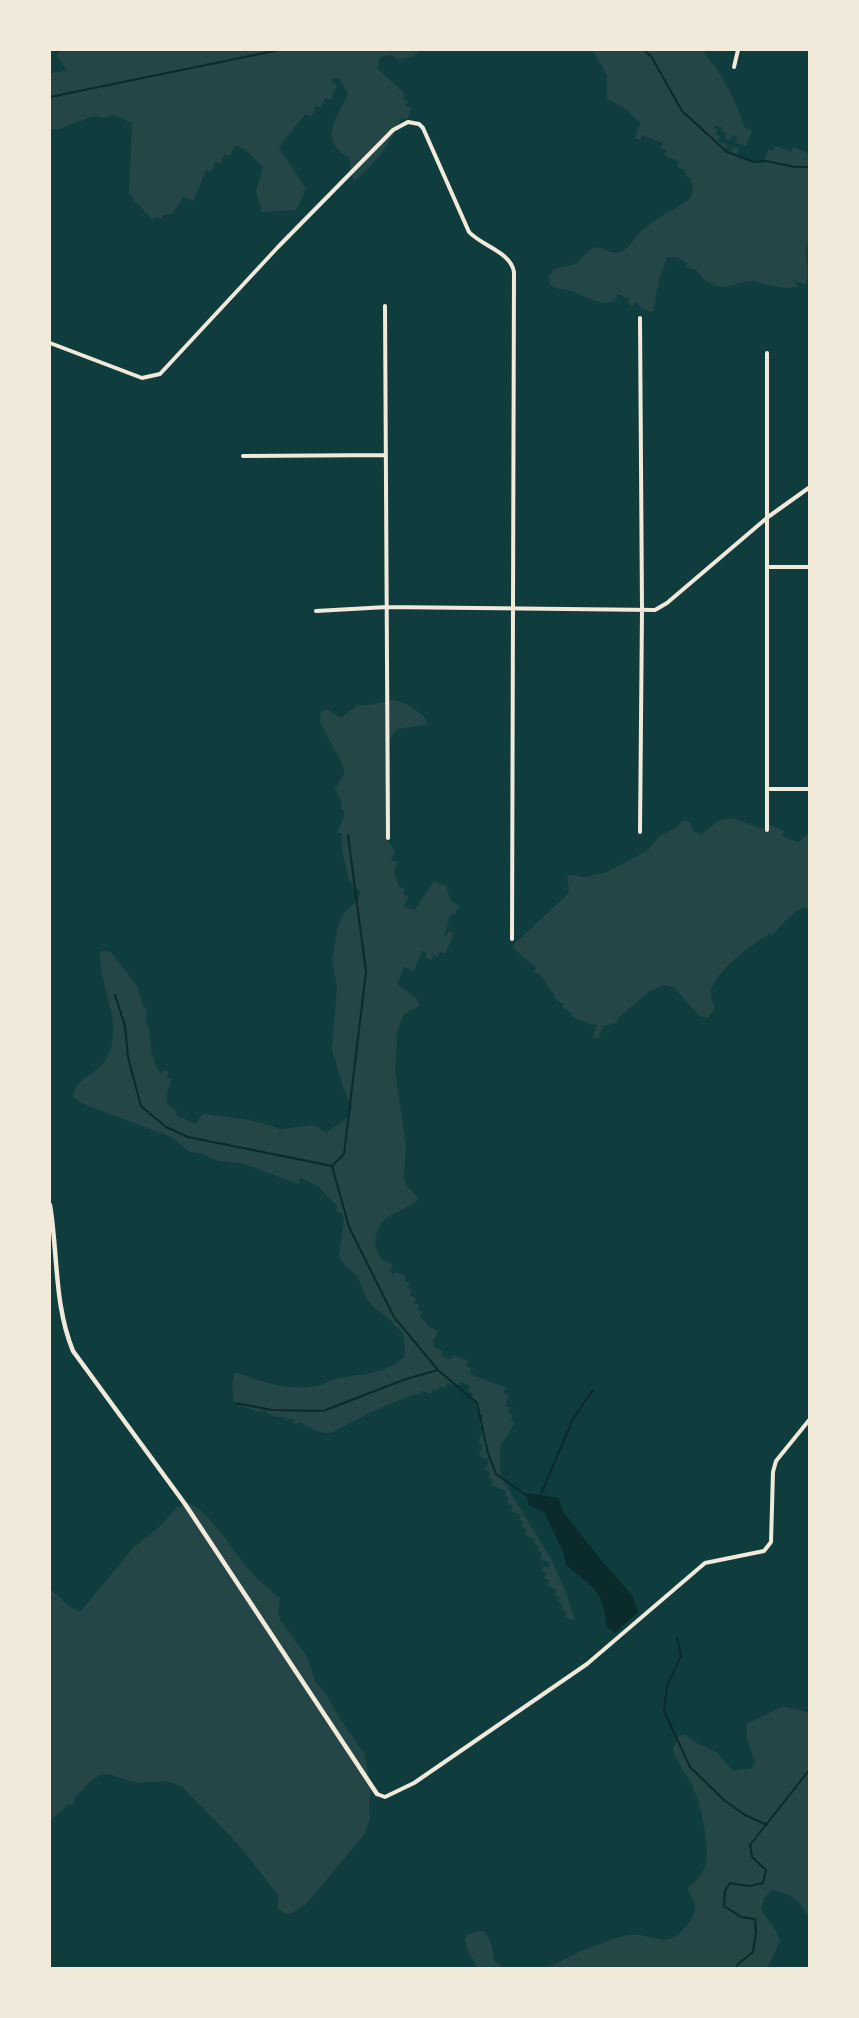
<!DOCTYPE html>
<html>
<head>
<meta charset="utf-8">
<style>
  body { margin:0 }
  #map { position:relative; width:859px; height:2018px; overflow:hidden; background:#0f3d3e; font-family:"Work Sans",sans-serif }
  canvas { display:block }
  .frame { position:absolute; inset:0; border:51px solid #f1e9da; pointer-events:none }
</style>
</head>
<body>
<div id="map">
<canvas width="859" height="2018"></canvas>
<div class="frame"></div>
</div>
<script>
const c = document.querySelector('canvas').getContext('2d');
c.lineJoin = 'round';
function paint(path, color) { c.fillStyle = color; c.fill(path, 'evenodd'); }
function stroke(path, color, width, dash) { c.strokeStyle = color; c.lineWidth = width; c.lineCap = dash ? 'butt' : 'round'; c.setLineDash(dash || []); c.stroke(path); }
const green = new Path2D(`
  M63 50H419L414 56 401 59 400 61 392 55 380 57 377 68 405 94 403 99 408 101 406 106 412 108 407 119 402 117C393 139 375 166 354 181L350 169V158C317 139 337 119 348 94L339 78H333L332 82 337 84 331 100 325 98 321 108 316 106 312 116 305 114 279 147 306 189 296 210 262 212 256 191 263 167 243 148 234 145 230 156 225 154 220 164 215 162 211 172 206 170 193 201 183 197 173 213 163 216 162 219 158 217 152 219 137 203 133 201 134 199 129 194 132 123 114 115 107 116 106 118 94 116 59 129H50V73L67 71 56 55Z
  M593 50H702L705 52V54C721 72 739 105 744 127L752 131 746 146 735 142 737 137 733 135 730 140 725 138 727 133 722 131 723 128 712 125 717 129 715 134 720 136 718 141 728 145 726 150 731 152 733 147 739 149 737 155 757 163H763L769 149 774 151 776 146 791 152 794 147 809 154V241C800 259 813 265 805 285L794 280 798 287 786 288 766 285 754 281 742 282 727 287 716 286 705 280 696 270 685 267 687 263 678 257H667L659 280 653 312 642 309 636 301 633 306 628 304 630 299 618 294 615 301C600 307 586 296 572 291 566 289 557 290 552 286 549 284 549 280 549 277L554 269 578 263C601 231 600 259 622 251 631 247 636 234 645 228 659 217 674 209 689 200 694 192 693 186 690 178L686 176 685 170 677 167 679 162 664 155 666 150 661 148 663 143 642 135 640 140 635 138 640 123 627 110 607 99V76L600 62 599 63Z
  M391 700C406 702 418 709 427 721L426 725 397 729C381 744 391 773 390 793 390 808 389 824 386 839L395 850 391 860 398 862 394 871 399 887 405 889 403 894 408 897 404 907 415 910 434 881 446 886 451 902 459 905 455 915 451 914 444 935 446 936 448 931 454 933 445 954 440 952 438 957 433 955 431 960 425 958 427 953 422 951 414 971 404 967 397 984 416 998 420 1005 403 1015 396 1037 397 1043 395 1071 406 1145 404 1178 407 1186 419 1199C409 1208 392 1212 383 1221 373 1233 373 1248 382 1260L393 1264 390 1271 394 1275 396 1272 406 1276 404 1281 409 1283 407 1288 412 1290 410 1295 416 1298 414 1303 419 1305 417 1310 422 1312 420 1316 429 1327 438 1331 433 1341 434 1347 442 1351 441 1356 451 1360 453 1355 468 1361 466 1366 471 1368 470 1374 506 1388 504 1393 509 1395 505 1406 510 1408 508 1413 513 1415 511 1420 515 1422 500 1447V1475L552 1561 566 1592 575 1621 565 1617 566 1612 561 1609 563 1604 558 1602 560 1597 555 1595 557 1590 547 1585 549 1580 544 1578 546 1573 541 1571 543 1566 548 1568 550 1563 540 1559 542 1553 537 1551 539 1546 534 1544 535 1539 525 1535 527 1529 522 1527 524 1522 519 1520 521 1515 511 1511 513 1506 508 1503 509 1498 505 1496 506 1491 491 1485 493 1480 488 1477 490 1472 485 1470 489 1460 479 1456 483 1445 478 1443 484 1428 479 1425 483 1415 478 1413 480 1408 475 1406 477 1401 471 1398 473 1393 468 1391 470 1386 460 1382 458 1387 448 1383 445 1388 440 1386 438 1391 433 1389 431 1394 422 1391 418 1395 415 1394 373 1411 331 1433 320 1432 299 1422 298 1425 293 1423 294 1420 289 1418 288 1421 283 1417 272 1416 265 1410 259 1412 234 1403 232 1384 235 1372C261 1382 289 1391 317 1386 325 1384 331 1380 339 1378 366 1373 382 1376 404 1357 406 1344 406 1332 393 1324V1322L375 1309 367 1300 358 1277 344 1264 339 1256 344 1220 343 1214 336 1211 337 1206 318 1186 301 1178 298 1184 241 1163 218 1161 201 1153 190 1152 171 1137 81 1103 73 1096C74 1091 76 1086 79 1083 90 1073 102 1070 109 1054 123 1019 98 986 100 951L111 952 137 986 144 1007 146 1008 147 1026 150 1028C148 1034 151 1037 151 1042 150 1054 155 1063 161 1074L164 1070 169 1072 167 1077 172 1079C167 1091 161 1105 177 1111L176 1115 195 1124 201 1116 204 1114 251 1120 280 1129 314 1125 326 1133 350 1116 352 1106 343 1088 332 1049 337 987 332 960 338 925 345 912 358 900 360 894 359 890 352 886 353 884 349 881 341 845 342 834 337 832 344 816 343 810 341 809V800L335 789 344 774V768L320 722 321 713 324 710H328L341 718 358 705H368Z
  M732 818 766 830 769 825 784 831 782 836 798 842 809 834V910L803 907 788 918 772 935 770 934C754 942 715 972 711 990 710 996 713 1003 715 1009L708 1018 699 1016 674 987 663 985 650 991 618 1018 617 1023 603 1026 598 1039 593 1037 597 1024 592 1025 571 1016 572 1013 563 1007V1004L554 998 555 996 540 974 534 972 536 968 513 948V945L568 894 569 888 567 878 569 875 584 877 607 872 647 851 660 836 674 829 684 820 691 823 693 831 701 835 718 821Z
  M188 1503C209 1510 236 1556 252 1573 260 1582 270 1591 280 1598L278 1613 281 1621 307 1657 315 1681 327 1695 340 1719 364 1753 371 1788 369 1803 370 1818 365 1834 306 1904 292 1913 285 1914 278 1908V1896L274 1890 238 1844 181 1786 166 1781 137 1783 108 1774 100 1775 92 1780 76 1796 73 1805 69 1804 50 1821V1590C62 1596 67 1610 81 1611L133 1548 161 1525 176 1508Z
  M783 1706 809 1713V1918C799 1900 792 1893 772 1890L764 1898 761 1910 775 1929 780 1941 768 1968H547C571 1955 597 1943 624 1936 653 1929 665 1956 689 1922 693 1917 696 1911 695 1905 694 1899 689 1894 688 1888 692 1884 698 1880 701 1875 715 1857 700 1800 690 1781 686 1772 676 1762 674 1753 672 1747 677 1741 679 1736L685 1735 695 1742 718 1753 733 1771 752 1768 755 1762 747 1739 746 1724Z
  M483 1931C492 1940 493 1948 494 1960L503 1968H478C471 1954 451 1932 483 1931Z`);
const water = new Path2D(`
  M528 1493 558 1498 564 1513 601 1560 632 1595 638 1612 615 1633 607 1627C602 1587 594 1589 566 1565L564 1554 545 1513 529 1505 526 1495Z`);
const stream = new Path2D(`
  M644 50 651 56 682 111 727 152 754 162 766 161 795 167H810
  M50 97 279 50
  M348 835 366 972 344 1154 332 1166 349 1227 394 1317 438 1370 477 1403 488 1453 496 1474 526 1495
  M115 995 125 1026 128 1057 141 1106 166 1127 188 1137 332 1166
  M236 1403 272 1410 323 1411 406 1379 438 1370
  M541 1494 573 1419 593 1390
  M677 1638 681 1656 667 1686 664 1711 690 1767 724 1800 745 1815 767 1825
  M736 1968 738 1964 753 1952 756 1931 755 1919 741 1917 724 1906 725 1891 730 1883 749 1886 763 1883 766 1870 752 1857 750 1845 810 1769`);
const minor = new Path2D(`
  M734 67 738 50
  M385 306 388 838
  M640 318 642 609 640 832
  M50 343 142 378 160 374 278 247 393 130 408 122 419 124 423 128 469 232C482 246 511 252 514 272L512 939
  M243 456 386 455
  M767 567H810
  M316 611 387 607 655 610 667 603 768 517 810 487
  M768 789H810
  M767 830V353
  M377 1794 385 1797 414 1783 587 1664 705 1563 764 1551 771 1542 773 1472 776 1461 810 1419`);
const tertiary = new Path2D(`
  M50 1205C58 1254 54 1305 73 1351L185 1504 377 1794`);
paint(green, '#244646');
paint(water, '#0a2a2b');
stroke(stream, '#0a2a2b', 2);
stroke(minor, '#f1e9da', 4);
stroke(tertiary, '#f1e9da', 4.5);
</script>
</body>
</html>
